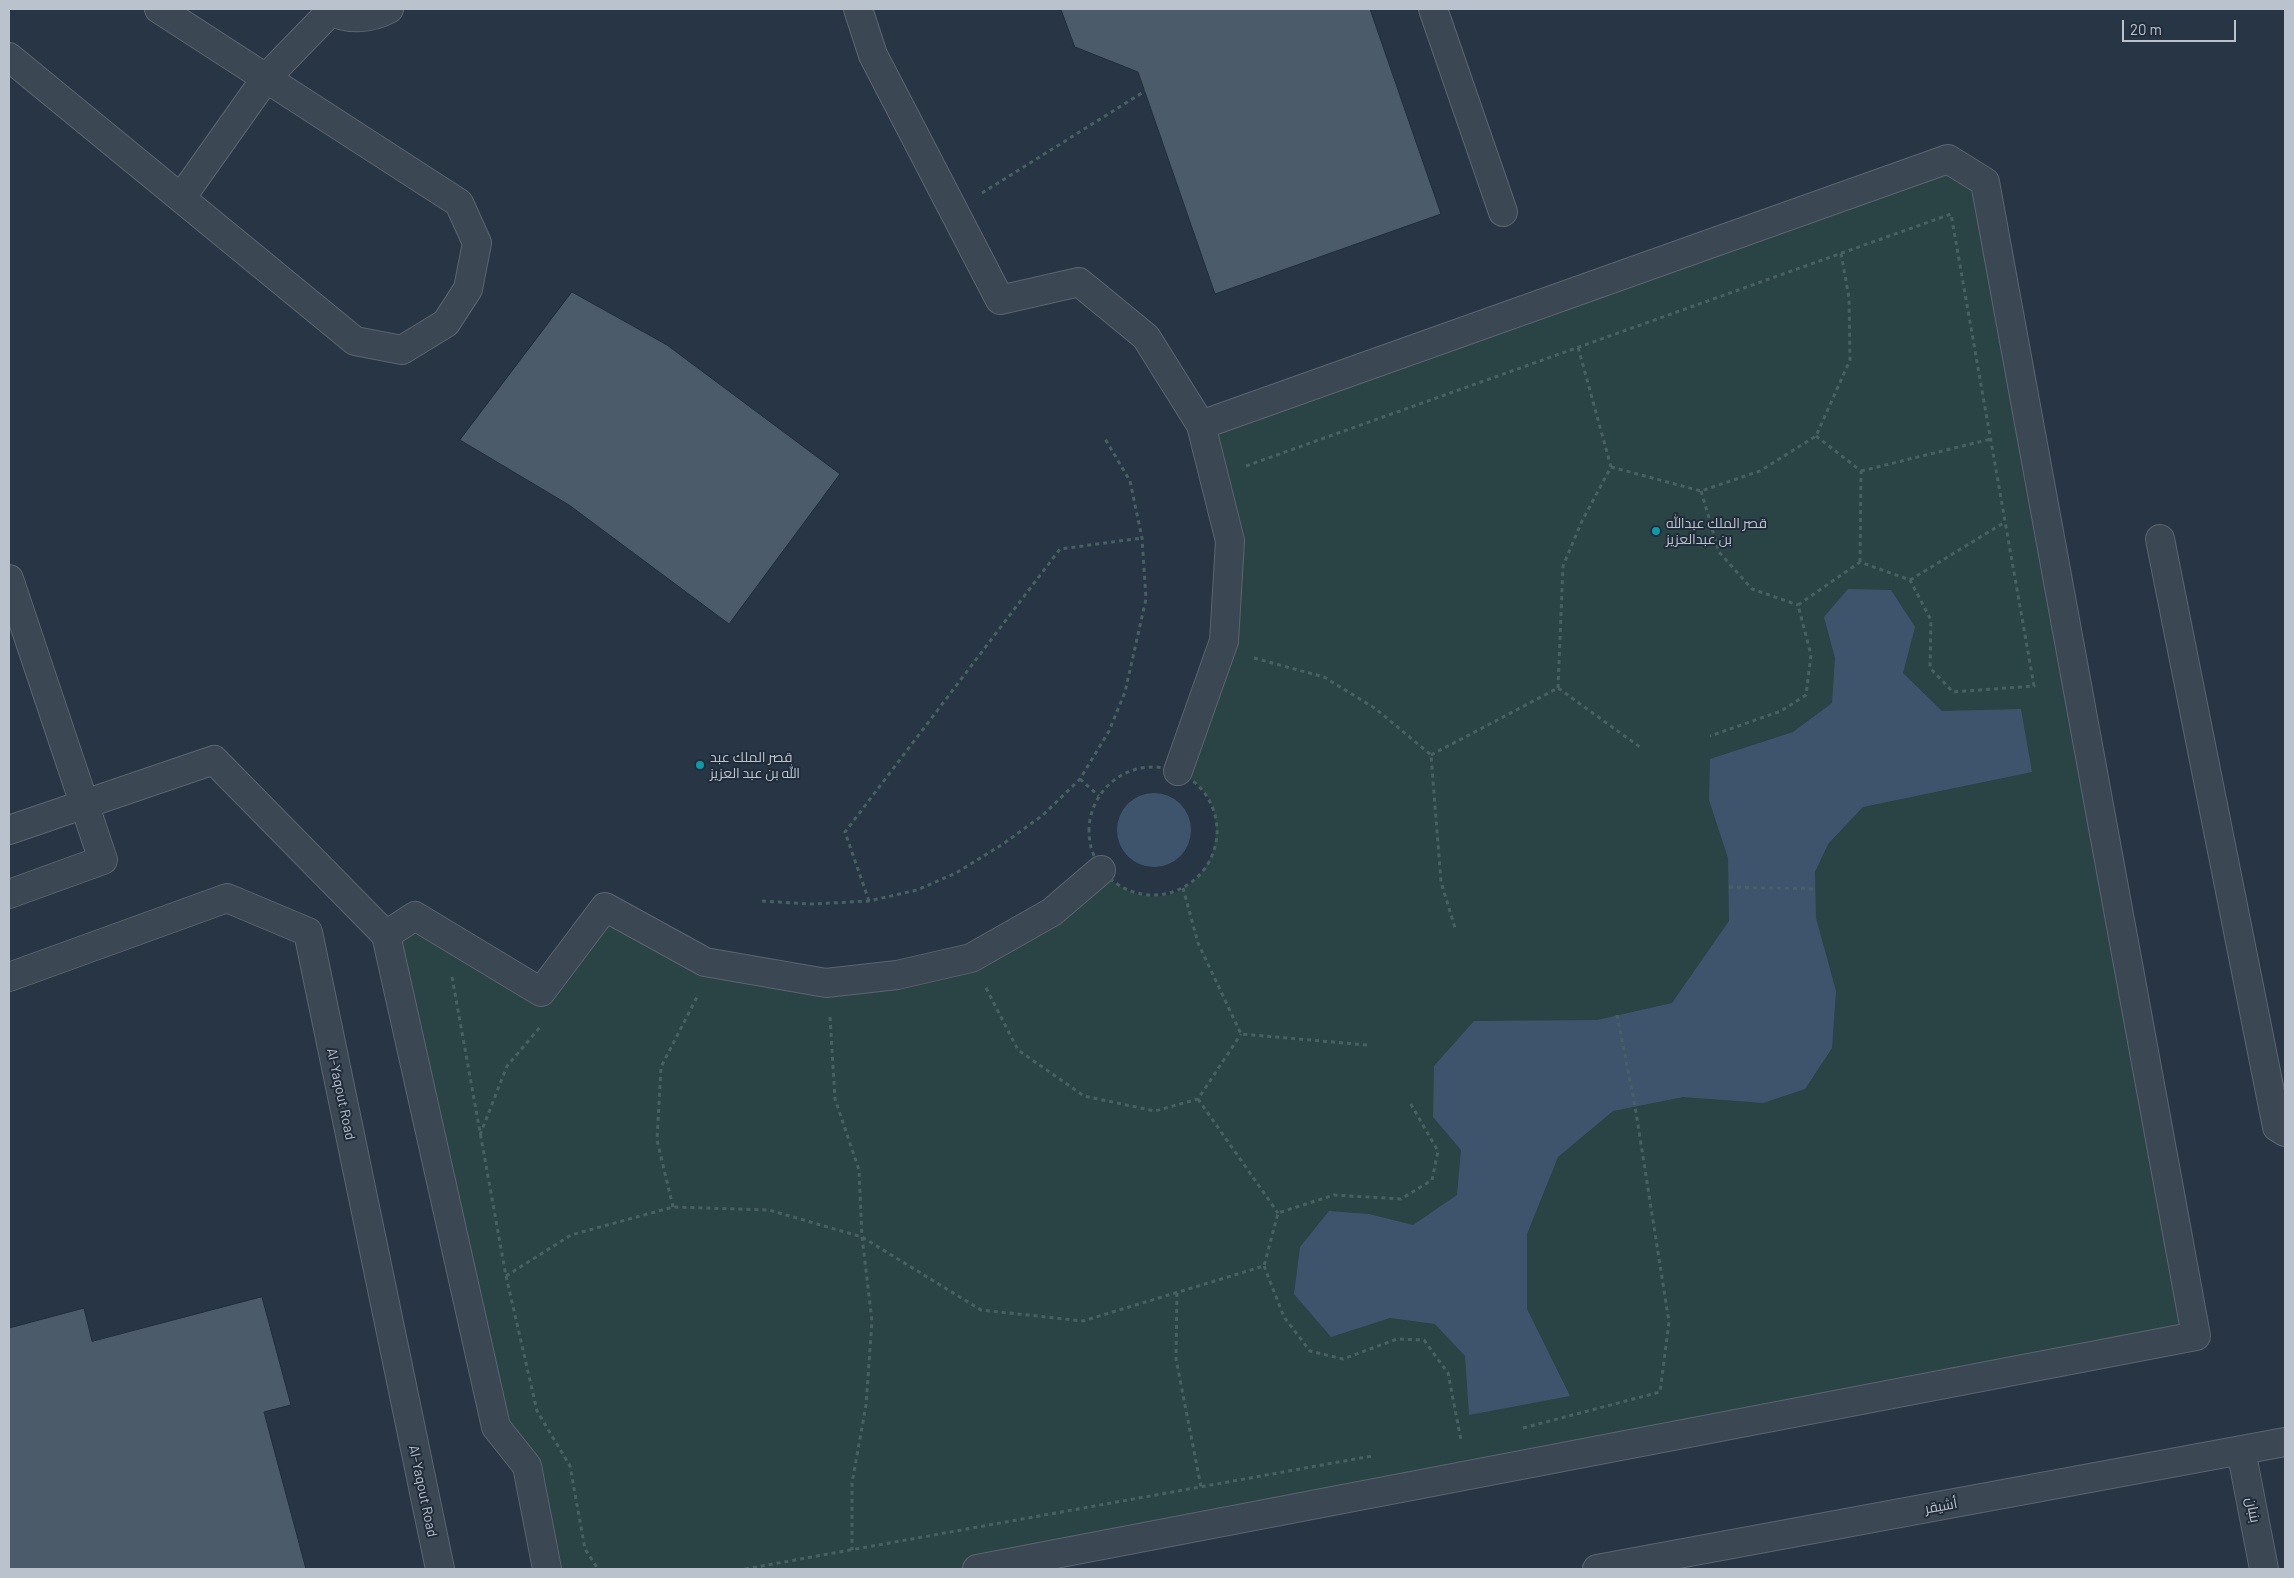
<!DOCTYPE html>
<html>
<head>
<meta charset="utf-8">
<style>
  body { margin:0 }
  #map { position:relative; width:2294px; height:1578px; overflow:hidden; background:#273544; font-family:Barlow,sans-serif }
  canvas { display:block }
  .frame { position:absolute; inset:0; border:10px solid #bac2cd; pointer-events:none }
  .scale { position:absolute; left:2122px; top:20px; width:114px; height:22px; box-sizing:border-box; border:2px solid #bac2cd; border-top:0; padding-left:6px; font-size:15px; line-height:18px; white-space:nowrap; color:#bac2cd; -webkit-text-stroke:4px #202c39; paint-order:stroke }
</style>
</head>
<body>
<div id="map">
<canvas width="2294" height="1578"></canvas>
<div class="frame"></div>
<div class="scale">20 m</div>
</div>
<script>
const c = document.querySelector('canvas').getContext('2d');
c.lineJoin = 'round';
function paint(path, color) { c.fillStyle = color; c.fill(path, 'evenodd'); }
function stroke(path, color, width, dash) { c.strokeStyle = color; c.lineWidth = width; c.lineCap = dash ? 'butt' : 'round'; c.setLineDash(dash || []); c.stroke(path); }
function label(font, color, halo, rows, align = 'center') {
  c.font = font + ' Barlow,Cairo,sans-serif'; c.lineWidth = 4; c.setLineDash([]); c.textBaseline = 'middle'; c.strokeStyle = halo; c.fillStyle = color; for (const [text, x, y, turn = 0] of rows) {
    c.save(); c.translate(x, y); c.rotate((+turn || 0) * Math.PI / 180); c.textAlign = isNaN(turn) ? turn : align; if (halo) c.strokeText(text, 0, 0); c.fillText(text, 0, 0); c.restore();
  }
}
const green = new Path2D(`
  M1948 159 1985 182 2196 1336 977 1569H547L527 1466 496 1427 386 935 415 916 541 992 605 907 705 962 826 983 971 958 1108 878C1119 886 1129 892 1142 895 1203 909 1241 826 1197 784 1192 779 1184 775 1178 771L1224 641 1230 541 1201 425Z`);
const water = new Path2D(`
  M1848 589 1891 590 1915 627 1903 673 1942 711 2021 709 2032 772 1863 807 1828 844 1815 872 1816 918 1836 991 1832 1048 1805 1089 1763 1103 1683 1097 1613 1111 1558 1157 1527 1234V1309L1570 1396 1469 1415 1465 1356 1435 1324 1390 1318 1331 1337 1294 1294 1300 1247 1329 1211 1369 1214 1413 1225 1457 1195 1461 1150 1433 1117 1434 1066 1474 1021 1597 1020 1672 1003 1729 921 1728 858 1709 800 1710 759 1793 732 1832 703 1835 658 1824 617Z
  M1117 830a37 37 0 1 1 74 0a37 37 0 1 1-74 0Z`);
const building = new Path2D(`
  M1061 9H1370L1441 214 1215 294 1138 72 1075 47Z
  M572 292 667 345 840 474 729 624 569 505 460 440Z
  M262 1297 291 1405 264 1412 306 1569H9V1328L84 1308 92 1341Z`);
const path = new Path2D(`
  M982 193 1145 91
  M1816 436 1861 471 1860 562
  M1246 466 1951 214 2034 686 1953 692 1930 668 1931 620 1910 580 1860 562 1798 605 1811 655 1806 695 1781 711 1710 736
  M1611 467 1701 491 1760 471 1816 436 1850 360 1849 298 1841 253
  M1861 471 1991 439
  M1701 491 1719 552 1752 589 1798 605
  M1910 580 2005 522
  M1254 658 1324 677 1376 709 1431 755 1441 882 1455 928
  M1558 688 1563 566 1582 521 1611 467 1578 347
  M1431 755 1558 688 1640 747
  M1089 831a64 64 0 1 1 128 0a64 64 0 1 1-128 0Z
  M1080 779 1099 796
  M1729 887 1816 889
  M1183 888 1198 943 1241 1034 1367 1045
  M762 901 812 904 869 901 917 890 956 873 1003 844 1043 815 1080 779 1109 731 1125 692 1146 599 1142 538 1130 481 1104 437
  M869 901 845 832 1060 549 1142 538
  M452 977 506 1276 537 1411 570 1466 585 1549 598 1569
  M986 988 1018 1050 1084 1096 1155 1111 1198 1099 1241 1034
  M830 1017 835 1099 859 1170 862 1237 872 1321 866 1405 852 1483V1550
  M1198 1099 1278 1213
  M480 1135 507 1066 541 1026
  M673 1207 657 1140 661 1067 698 995
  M1264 1266 1284 1317 1310 1351 1343 1359 1397 1339 1424 1340 1448 1373 1461 1440
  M506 1276 571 1235 673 1207 769 1210 862 1237 981 1310 1083 1321 1264 1266 1278 1213 1334 1195 1401 1199 1432 1180 1438 1151 1409 1101
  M1177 1293 1176 1359 1201 1487
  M1523 1428 1660 1392 1669 1322 1635 1106 1617 1015
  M745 1569 1372 1456`);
const minor = new Path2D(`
  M328 9C346 21 371 19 389 9
  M858 9 873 55 1000 300 1079 282 1146 337 1201 425 1230 541 1224 641 1178 771
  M1433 9 1503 212
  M9 57 355 341 402 350 446 323 468 289 477 243 459 203 159 9
  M181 198 266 78 331 11
  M2160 539 2277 1127 2285 1132
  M9 579 103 860 9 894
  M9 830 214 760 386 935 496 1427 527 1466 547 1569
  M386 935 415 916 541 992 605 907 705 962 826 983 897 975 971 958 1052 912 1101 870
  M9 977 227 898 308 932 440 1569
  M2241 1450 2264 1569
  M977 1569 2196 1336 1985 182 1948 159 1201 425
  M1597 1569 2285 1442`);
const markers = [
  [1656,531,5,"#0f9aa8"],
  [700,765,5,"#0f9aa8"]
];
const poiNames = [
  ["قصر الملك عبدالله",1666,523],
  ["بن عبدالعزيز",1666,539],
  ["قصر الملك عبد",710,757],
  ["الله بن عبد العزيز",710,773]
];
const streetNames = [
  ["Al-Yaqout Road",341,1094,78],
  ["Al-Yaqout Road",423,1491,78],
  ["أشيقر",1941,1506,-10],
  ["بنبان",2253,1510,79]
];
paint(green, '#2a4345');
paint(water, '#3e546d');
paint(building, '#4b5b6a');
stroke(building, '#222e3b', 1);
stroke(minor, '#5b6571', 30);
stroke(path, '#486061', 3, [4, 4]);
stroke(minor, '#3c4754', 28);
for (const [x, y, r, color] of markers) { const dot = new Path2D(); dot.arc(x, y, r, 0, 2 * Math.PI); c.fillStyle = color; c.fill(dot); stroke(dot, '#202c39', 2); }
label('14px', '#bac2cd', '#202c39', poiNames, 'left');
label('14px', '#bac2cd', '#202c39', streetNames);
</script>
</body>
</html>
